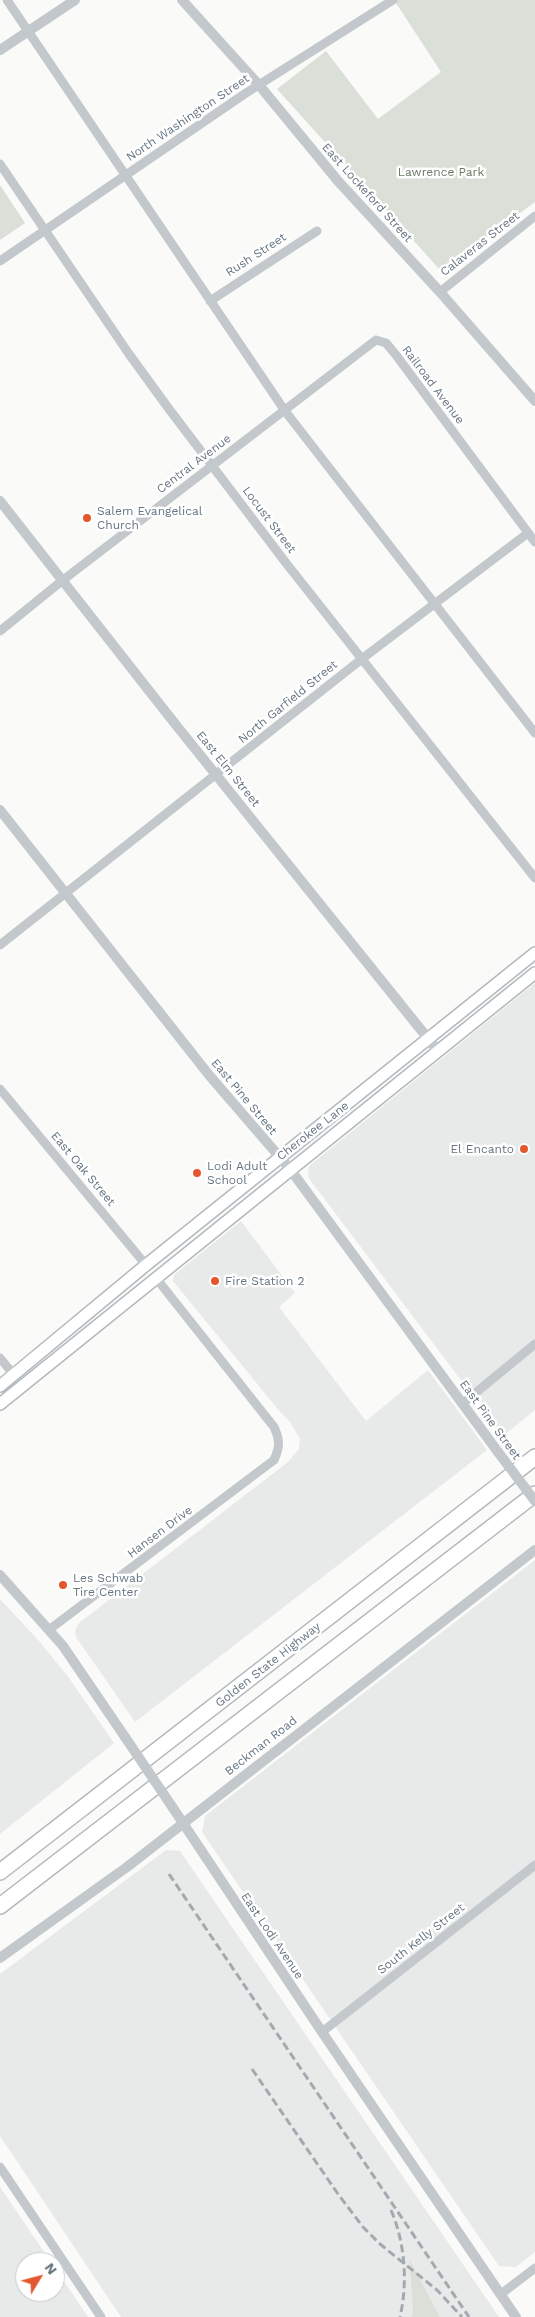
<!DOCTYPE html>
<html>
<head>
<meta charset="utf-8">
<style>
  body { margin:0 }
  #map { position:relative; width:535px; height:2317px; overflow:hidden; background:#fafaf8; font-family:"Work Sans",sans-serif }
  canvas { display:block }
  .north { position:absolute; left:15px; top:2252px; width:50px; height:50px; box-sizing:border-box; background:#fff; border:1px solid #c1c8cd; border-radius:50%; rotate:53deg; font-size:14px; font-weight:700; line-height:20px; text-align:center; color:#657683 }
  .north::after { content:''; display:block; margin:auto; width:18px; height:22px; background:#e4572e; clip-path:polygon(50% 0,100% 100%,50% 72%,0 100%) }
</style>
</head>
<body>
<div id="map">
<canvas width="535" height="2317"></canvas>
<div class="north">N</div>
</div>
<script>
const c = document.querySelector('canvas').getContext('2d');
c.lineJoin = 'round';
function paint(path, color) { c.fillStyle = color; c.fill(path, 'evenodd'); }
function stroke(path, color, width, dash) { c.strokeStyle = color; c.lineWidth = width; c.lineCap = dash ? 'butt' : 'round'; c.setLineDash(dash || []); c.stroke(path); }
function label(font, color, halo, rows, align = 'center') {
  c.font = font + ' "Work Sans",sans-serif'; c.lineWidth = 5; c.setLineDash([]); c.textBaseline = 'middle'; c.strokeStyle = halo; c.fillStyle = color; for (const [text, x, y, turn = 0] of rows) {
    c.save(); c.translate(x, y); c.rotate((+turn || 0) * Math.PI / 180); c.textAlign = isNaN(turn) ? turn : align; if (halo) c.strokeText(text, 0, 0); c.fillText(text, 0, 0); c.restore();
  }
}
const built = new Path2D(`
  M535 983V1410L503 1436 308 1177 309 1166Z
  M241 1221 295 1293 279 1307 366 1421 428 1370 487 1450 135 1722 76 1637 75 1631 79 1623 288 1462 299 1449 300 1439 290 1422 277 1408 173 1281 174 1275Z
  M535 1560V2252L516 2267 499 2266 202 1832 205 1816Z
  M0 1599 39 1641 69 1678 114 1743 0 1834Z
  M166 1850 180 1851 499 2317H440L409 2261 413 2311 411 2317H121L0 2136V1974Z
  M0 2187 51 2262H25V2292H55V2268L88 2317H0Z`);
const green = new Path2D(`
  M394 0H535V202L441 271 277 89 326 51 378 119 441 72Z
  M0 185 25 223 0 240Z
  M409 2259 440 2317H411L413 2311Z`);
const minor = new Path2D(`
  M7 0 285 411 535 733
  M0 164 129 354 169 409 286 563 535 878
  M0 261 246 93 393 0
  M440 292 535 216
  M210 301 317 231
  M0 631 63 580 376 340 386 343 396 355 535 542
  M0 945 363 658 528 533
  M0 1089 146 1265
  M0 1358 14 1375
  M462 1404 535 1344
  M50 1629 274 1460C280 1447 280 1440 274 1427L156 1278
  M322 2032 535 1865
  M0 2167 101 2317
  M501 2294 535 2268`);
const tertiary = new Path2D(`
  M182 0 259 85 338 181 440 292 535 401
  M0 50 75 0
  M0 501 176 725 438 1051
  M0 810 209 1075 290 1169 498 1452
  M0 1575 63 1646 125 1737
  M173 1808 322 2032 516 2317
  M0 1958 127 1867 535 1550`);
const secondary = new Path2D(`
  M0 1386 146 1265 535 953
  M0 1404 535 973`);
const motorway = new Path2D(`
  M0 1872 535 1457
  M0 1906 535 1494`);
const rail = new Path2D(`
  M169 1874 469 2317
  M252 2069 338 2194 363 2227 380 2244 437 2290 462 2317
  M391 2210C405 2243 408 2282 400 2317`);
const tertiaryBridge = new Path2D(`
  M498 1452 535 1501
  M125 1737 173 1808`);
const markers = [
  [87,518,5,"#e4572e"],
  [524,1149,5,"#e4572e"],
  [197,1173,5,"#e4572e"],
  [215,1281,5,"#e4572e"],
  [63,1585,5,"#e4572e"]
];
const streetNames = [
  ["North Washington Street",188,118,-34],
  ["East Lockeford Street",367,193,48],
  ["Calaveras Street",480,244,-38],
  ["Rush Street",256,255,-33],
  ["Railroad Avenue",433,385,53],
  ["Central Avenue",194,464,-37],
  ["Locust Street",269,520,53],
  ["North Garfield Street",288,702,-39],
  ["East Elm Street",228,769,51],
  ["East Pine Street",244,1097,50],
  ["Cherokee Lane",313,1131,-38],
  ["East Oak Street",83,1169,50],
  ["East Pine Street",490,1420,54],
  ["Hansen Drive",160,1532,-37],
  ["Golden State Highway",268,1665,-38],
  ["Beckman Road",261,1746,-38],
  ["East Lodi Avenue",272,1936,56],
  ["South Kelly Street",421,1939,-38]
];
const parkNames = [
  ["Lawrence Park",441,172]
];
const poiNames = [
  ["Salem Evangelical",97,511],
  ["Church",97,525],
  ["El Encanto",514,1149,"right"],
  ["Lodi Adult",207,1166],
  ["School",207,1180],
  ["Fire Station 2",225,1281],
  ["Les Schwab",73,1578],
  ["Tire Center",73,1592]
];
paint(built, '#e8e9e9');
paint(green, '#dadfd7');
stroke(secondary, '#b3babf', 14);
stroke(motorway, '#b4b9bd', 18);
stroke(minor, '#c3c8cc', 9);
stroke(tertiary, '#c3c8cc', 10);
stroke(secondary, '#fff', 11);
stroke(motorway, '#fff', 15);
stroke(rail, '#a2aab0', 3, [8, 4]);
stroke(tertiaryBridge, '#c3c8cc', 10);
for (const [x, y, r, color] of markers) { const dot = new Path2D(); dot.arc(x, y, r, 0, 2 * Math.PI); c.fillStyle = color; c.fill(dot); stroke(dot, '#fff', 2); }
label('12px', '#657683', '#fff', streetNames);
label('12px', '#687a64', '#fff', parkNames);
label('12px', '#657683', '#fff', poiNames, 'left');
</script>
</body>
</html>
